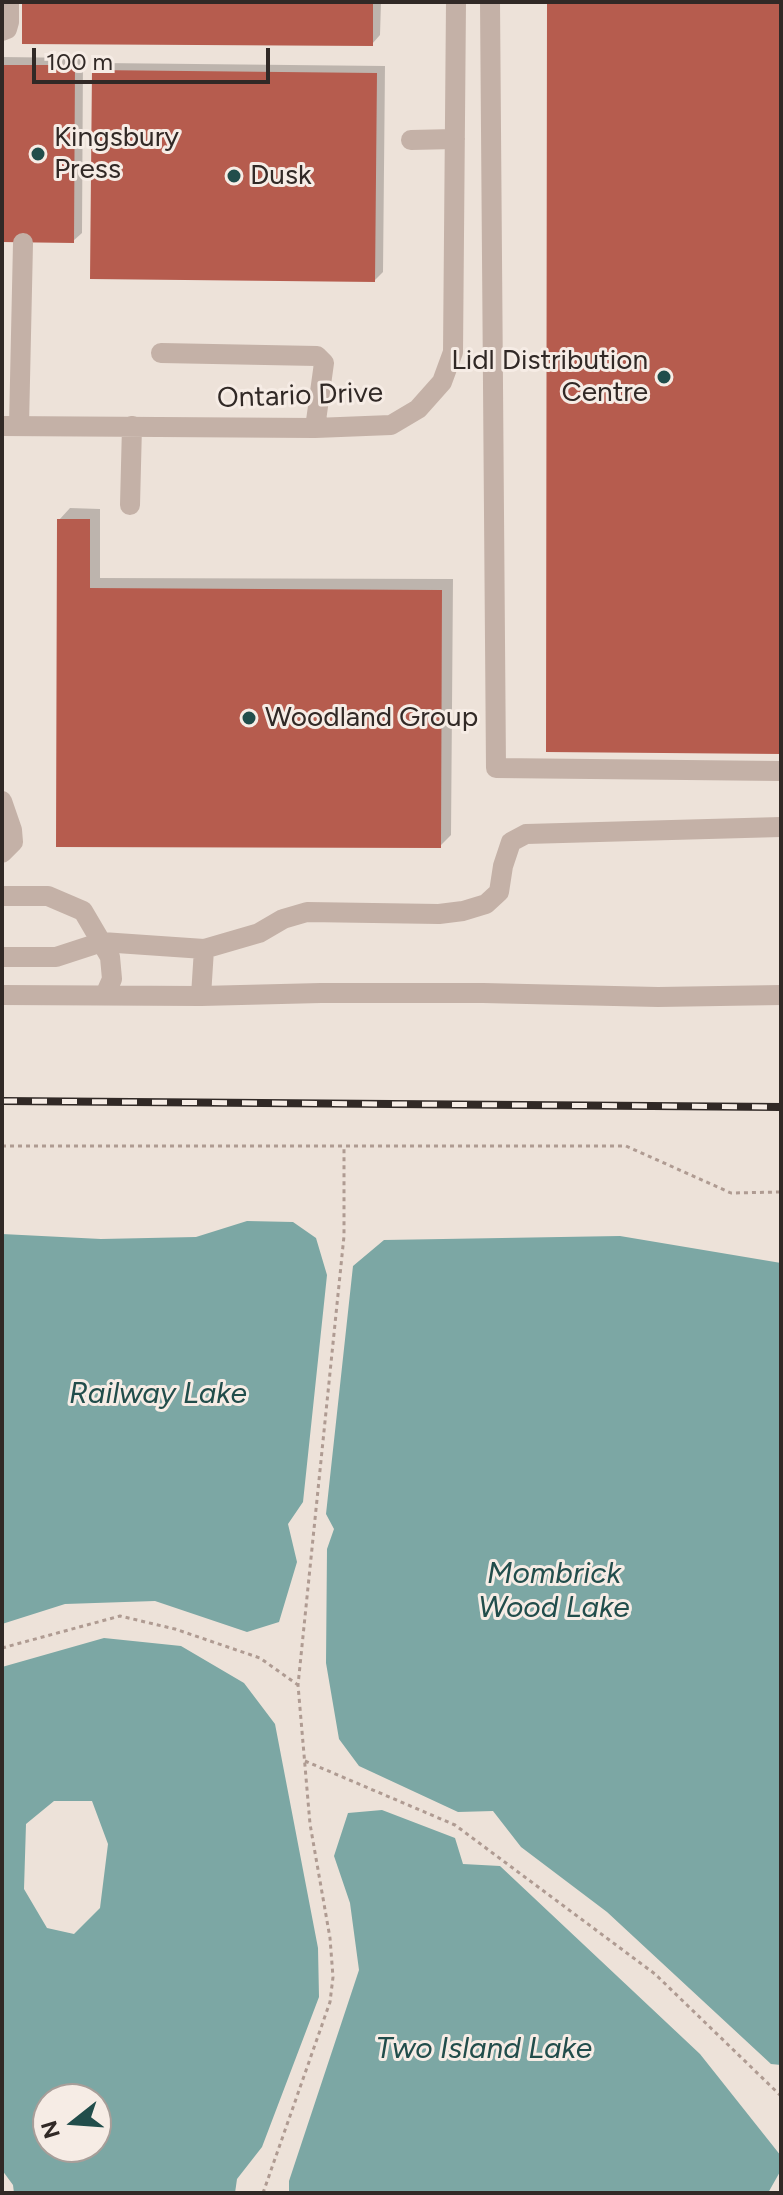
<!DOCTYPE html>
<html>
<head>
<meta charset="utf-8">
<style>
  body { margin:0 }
  #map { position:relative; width:783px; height:2195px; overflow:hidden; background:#ede2d9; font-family:Figtree,sans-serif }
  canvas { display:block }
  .frame { position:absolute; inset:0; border:4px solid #312926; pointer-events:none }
  .north { position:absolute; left:32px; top:2083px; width:80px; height:80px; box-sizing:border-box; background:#f6ece5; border:2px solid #a79e99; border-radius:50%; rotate:253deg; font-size:22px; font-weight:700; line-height:32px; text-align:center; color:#312926 }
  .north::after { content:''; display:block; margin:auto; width:28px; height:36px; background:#214d4b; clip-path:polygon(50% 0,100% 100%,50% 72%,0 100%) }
  .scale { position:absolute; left:32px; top:48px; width:238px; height:36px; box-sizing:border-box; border:4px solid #312926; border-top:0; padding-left:10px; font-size:24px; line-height:28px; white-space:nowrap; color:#312926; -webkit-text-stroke:6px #f6ece5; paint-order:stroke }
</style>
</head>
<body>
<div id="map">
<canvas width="783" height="2195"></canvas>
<div class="frame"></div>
<div class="north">N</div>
<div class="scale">100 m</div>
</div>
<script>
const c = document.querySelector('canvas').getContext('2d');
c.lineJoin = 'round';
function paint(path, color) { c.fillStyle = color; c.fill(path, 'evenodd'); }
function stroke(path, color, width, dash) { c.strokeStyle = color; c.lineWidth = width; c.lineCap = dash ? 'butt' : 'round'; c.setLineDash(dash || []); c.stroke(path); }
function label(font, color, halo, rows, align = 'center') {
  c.font = font + ' Figtree,sans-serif'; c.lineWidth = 6; c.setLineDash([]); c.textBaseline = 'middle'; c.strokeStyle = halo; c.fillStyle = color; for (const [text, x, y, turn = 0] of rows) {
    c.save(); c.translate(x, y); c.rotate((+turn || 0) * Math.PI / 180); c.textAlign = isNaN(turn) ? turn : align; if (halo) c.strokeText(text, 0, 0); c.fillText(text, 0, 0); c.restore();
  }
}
const water = new Path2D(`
  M247 1221 293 1222 316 1238 327 1275 303 1502 288 1524 297 1562 279 1622 247 1632 155 1601 65 1604 2 1624V1234L101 1239 196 1237Z
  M620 1236 781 1263V2065L771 2064 607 1912 521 1847 493 1811 458 1812 359 1766 339 1739 326 1663 327 1549 334 1529 326 1514 353 1266 384 1240Z
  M104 1638 181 1646 244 1683 275 1724 318 1948 319 1997 262 2147 237 2179 235 2193H116L114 2191 109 2193H14L13 2185 2 2170V1667ZM54 1801H92L108 1844 100 1908 74 1934 47 1928 24 1889 26 1824ZM48 2099H96V2147H48Z
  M382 1810 455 1838 463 1864 500 1866 700 2054 781 2156V2170L768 2193H289V2181L359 1970 350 1903 334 1856 348 1813Z`);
const shadow = new Path2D(`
  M24 2H381L380 35 372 44Z
  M2 57 83 58 82 233 73 241 2 240Z
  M102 63 385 66 383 272 375 280 94 71Z
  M70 508 100 509V578L453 579 451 835 440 846 58 845 59 520Z`);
const building = new Path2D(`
  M22 2H373V46L22 44Z
  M547 2H781V754L546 752Z
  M2 65H75L74 243 2 242Z
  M92 70 377 73 375 282 90 279Z
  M57 519H90V588L442 590 441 848 56 847Z`);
const path = new Path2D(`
  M2 1146H626L731 1193 781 1192
  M2 1648 120 1616 175 1629 260 1658 298 1685
  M305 1761 455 1825 655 1974 781 2096
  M263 2193 330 2002 333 1977 330 1938 310 1824 298 1685 344 1236V1146`);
const minor = new Path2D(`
  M490 2 496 768 781 771
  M2 31 7 29 9 22V2
  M411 140 455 139
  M161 353 317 356 324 363 315 428
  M2 426 315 428 391 425 418 409 442 382 453 352 456 2
  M19 426 23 243
  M130 505 132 426
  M2 801 12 830 13 842 2 853
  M2 896H48L83 911 110 957 112 979 105 995
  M2 957H56L102 942 204 949 259 933 283 919 307 912 439 914 463 911 486 904 499 892 503 866 511 842 526 834 781 827
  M2 995 201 996 321 993H483L658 997 781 995
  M201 996 204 949`);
const rail = new Path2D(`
  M2 1101 781 1107`);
const markers = [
  [38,154,8,"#214d4b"],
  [234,176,8,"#214d4b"],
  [664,377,8,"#214d4b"],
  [249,718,8,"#214d4b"]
];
const poiNames = [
  ["Kingsbury",54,138],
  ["Press",54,170],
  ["Dusk",250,176],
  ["Lidl Distribution",648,361,"right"],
  ["Centre",648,393,"right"],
  ["Woodland Group",265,718]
];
const streetNames = [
  ["Ontario Drive",300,396,-2]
];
const waterNames = [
  ["Railway Lake",158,1394],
  ["Mombrick",554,1574],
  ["Wood Lake",554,1608],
  ["Two Island Lake",484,2049]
];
paint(water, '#7ca7a4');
paint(shadow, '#0003');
paint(building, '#b65c4e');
stroke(path, '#af9b92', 3, [4, 4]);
stroke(minor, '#c4b1a7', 20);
stroke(rail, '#312926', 8);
stroke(rail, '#f6ece5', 5, [15]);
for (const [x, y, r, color] of markers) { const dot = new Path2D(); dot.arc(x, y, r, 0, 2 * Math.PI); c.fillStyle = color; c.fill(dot); stroke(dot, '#f6ece5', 3); }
label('28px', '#312926', '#f6ece5', poiNames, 'left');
label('28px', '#312926', '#f6ece5', streetNames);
label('italic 30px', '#214d4b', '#f6ece5', waterNames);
</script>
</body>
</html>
